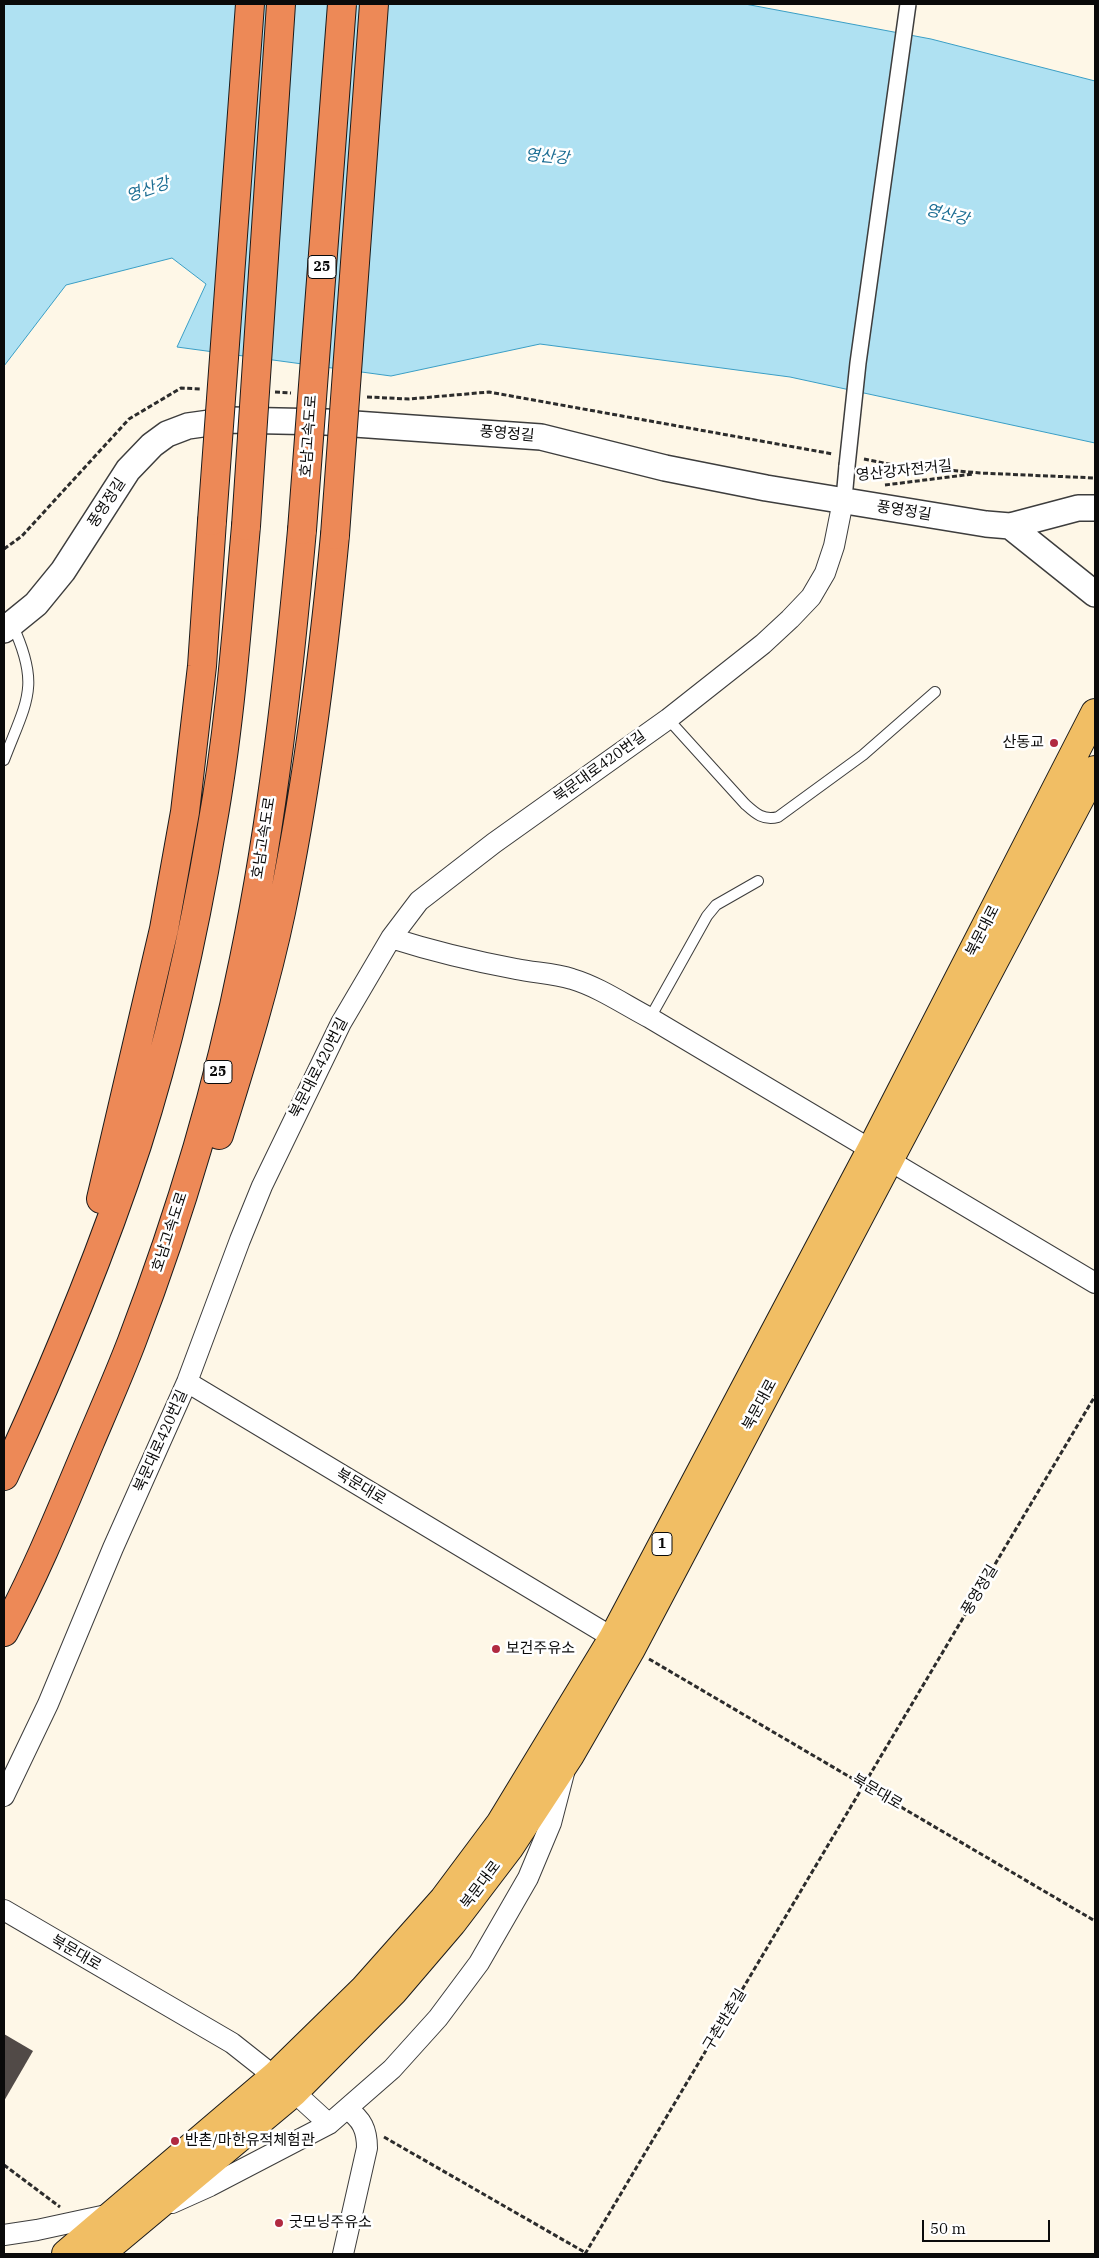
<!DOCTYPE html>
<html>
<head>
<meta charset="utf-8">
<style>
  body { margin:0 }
  #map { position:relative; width:1099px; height:2258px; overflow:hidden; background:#fef7e7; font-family:"IBM Plex Serif",serif }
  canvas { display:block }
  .frame { position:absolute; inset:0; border:5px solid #0a0a0a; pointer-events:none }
  .scale { position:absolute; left:922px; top:2220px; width:128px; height:22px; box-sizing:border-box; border:2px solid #0a0a0a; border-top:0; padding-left:6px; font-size:15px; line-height:18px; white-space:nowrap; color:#0a0a0a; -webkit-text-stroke:4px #fff; paint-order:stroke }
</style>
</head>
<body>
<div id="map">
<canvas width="1099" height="2258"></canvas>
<div class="frame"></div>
<div class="scale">50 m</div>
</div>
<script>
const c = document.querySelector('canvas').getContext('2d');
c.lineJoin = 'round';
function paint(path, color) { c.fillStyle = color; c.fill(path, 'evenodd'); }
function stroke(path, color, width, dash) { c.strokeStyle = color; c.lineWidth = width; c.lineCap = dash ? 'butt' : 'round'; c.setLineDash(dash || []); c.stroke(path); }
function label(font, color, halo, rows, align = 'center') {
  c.font = font + ' "IBM Plex Serif","Noto Sans KR",serif'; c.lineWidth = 5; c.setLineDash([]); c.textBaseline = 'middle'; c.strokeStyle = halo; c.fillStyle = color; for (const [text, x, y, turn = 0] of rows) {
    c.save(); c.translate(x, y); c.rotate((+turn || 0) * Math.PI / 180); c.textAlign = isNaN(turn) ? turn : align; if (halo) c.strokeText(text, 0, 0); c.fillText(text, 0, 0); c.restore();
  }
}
const water = new Path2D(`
  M4 4H745L931 39 1095 81V443L790 377 540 344 391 376 177 347 206 284 172 258 66 285 4 366Z`);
const building = new Path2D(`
  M4 2034 33 2051 4 2101Z`);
const path = new Path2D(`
  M275 392 291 393
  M367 397 409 399 489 392 833 454
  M864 459 893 465 980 473 1095 478
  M885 485 973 474
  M4 549 22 536 129 419 181 388 201 389
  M649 1659 1095 1921
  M384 2137 586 2253
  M4 2165 60 2207
  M585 2254 1095 1396`);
const service = new Path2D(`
  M668 719 745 804C755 813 763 821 778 817L863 755 935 692
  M4 760C27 700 41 686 12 624
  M650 1018 707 916 716 905 758 881`);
const pedestrian = new Path2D(`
  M845 488 847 466`);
const minor = new Path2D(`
  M391 938C432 951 473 961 516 969 535 973 554 973 572 979 599 987 625 1005 650 1018L1095 1283
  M187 1382 625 1645
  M4 1796 48 1704 113 1548 187 1382 240 1240 262 1186 341 1023 391 938 419 901 494 843 668 719 763 644 790 619 811 597 825 573 834 546 843 501
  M4 1910 232 2043 294 2092 329 2124
  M172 2203 210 2186 329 2124 392 2069 438 2018 479 1963 528 1878 551 1823 564 1773
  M4 2235 37 2230 111 2214
  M343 2254 367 2148C367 2130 362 2119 347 2109`);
const tertiary = new Path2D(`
  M1010 526 1095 594
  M4 630 36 604 63 571 128 470 152 445 167 434 188 426 231 420 326 422 541 437 665 468 766 488 986 524 1010 526 1078 508H1095`);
const primary = new Path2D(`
  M66 2254 275 2076 364 1989 444 1899 500 1824 613 1638 871 1150 1095 713
  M100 2254 294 2092 393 1992 452 1923 509 1848 570 1755 631 1649 1095 770`);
const motorway = new Path2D(`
  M219 1135C242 1061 265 988 281 912 307 788 323 661 335 535
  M101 1199 164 929 185 812 202 666 212 521
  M4 1476C54 1368 100 1258 137 1145 170 1042 194 933 212 826 230 727 237 626 246 526
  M4 1632C37 1571 63 1506 90 1442 104 1409 119 1375 132 1341 179 1218 218 1089 244 959 273 818 289 673 302 530`);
const pedestrianBridge = new Path2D(`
  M847 466 858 363 908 4`);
const motorwayBridge = new Path2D(`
  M212 521 250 4
  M246 526 281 4
  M302 530 342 4
  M335 535 374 4`);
const markers = [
  [1054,743,5,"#b12a41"],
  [496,1649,5,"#b12a41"],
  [175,2141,5,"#b12a41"],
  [279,2223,5,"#b12a41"]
];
const shields = [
  [322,267,28],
  [218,1072,28],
  [662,1544,20]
];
const shieldNames = [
  ["25",322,267],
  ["25",218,1072],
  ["1",662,1544]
];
const streetNames = [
  ["풍영정길",507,434,5],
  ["호남고속도로",309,436,-86],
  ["영산강자전거길",904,471,-6],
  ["풍영정길",107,503,-57],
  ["풍영정길",904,511,9],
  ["북문대로420번길",600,767,-36],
  ["호남고속도로",264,838,-81],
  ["북문대로",983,931,-63],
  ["북문대로420번길",319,1068,-63],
  ["호남고속도로",170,1232,-72],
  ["북문대로",760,1405,-62],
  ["북문대로420번길",161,1441,-66],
  ["북문대로",361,1487,31],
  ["풍영정길",980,1590,-59],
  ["북문대로",877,1792,30],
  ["북문대로",481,1885,-53],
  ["북문대로",76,1953,30],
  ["구촌반촌길",725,2020,-59]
];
const poiNames = [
  ["산동교",1044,743,"right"],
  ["보건주유소",506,1649],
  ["반촌/마한유적체험관",185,2141],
  ["굿모닝주유소",289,2223]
];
const waterNames = [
  ["영산강",547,157,5],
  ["영산강",148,190,-19],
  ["영산강",947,215,14]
];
paint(water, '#afe1f2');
stroke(water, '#3a9ec5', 1);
paint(building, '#514a47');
stroke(service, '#3d3d3d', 12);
stroke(pedestrian, '#3d3d3d', 18);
stroke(minor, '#3d3d3d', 22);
stroke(tertiary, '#3d3d3d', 28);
stroke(primary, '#1b1b1b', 30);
stroke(motorway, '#1b1b1b', 30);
stroke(path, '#2c2c2c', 3, [5, 2.5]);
stroke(service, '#fff', 10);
stroke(pedestrian, '#fff', 15);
stroke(minor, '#fff', 20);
stroke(tertiary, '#fff', 25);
stroke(primary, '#f1be64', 28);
stroke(motorway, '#ed8957', 28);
stroke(pedestrianBridge, '#3d3d3d', 18, []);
stroke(motorwayBridge, '#1b1b1b', 30, []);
stroke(pedestrianBridge, '#fff', 15);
stroke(motorwayBridge, '#ed8957', 28);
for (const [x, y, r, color] of markers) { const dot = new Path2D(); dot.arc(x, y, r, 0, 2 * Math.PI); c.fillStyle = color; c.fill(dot); stroke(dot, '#fff', 2); }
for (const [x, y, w] of shields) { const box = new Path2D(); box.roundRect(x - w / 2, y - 11.5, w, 23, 4); c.fillStyle = '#fff'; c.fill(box); stroke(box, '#0a0a0a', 1); }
label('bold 14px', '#0a0a0a', null, shieldNames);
label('15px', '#0a0a0a', '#fff', streetNames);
label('15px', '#0a0a0a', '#fff', poiNames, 'left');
label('italic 16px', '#1b6d93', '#fff', waterNames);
</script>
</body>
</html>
